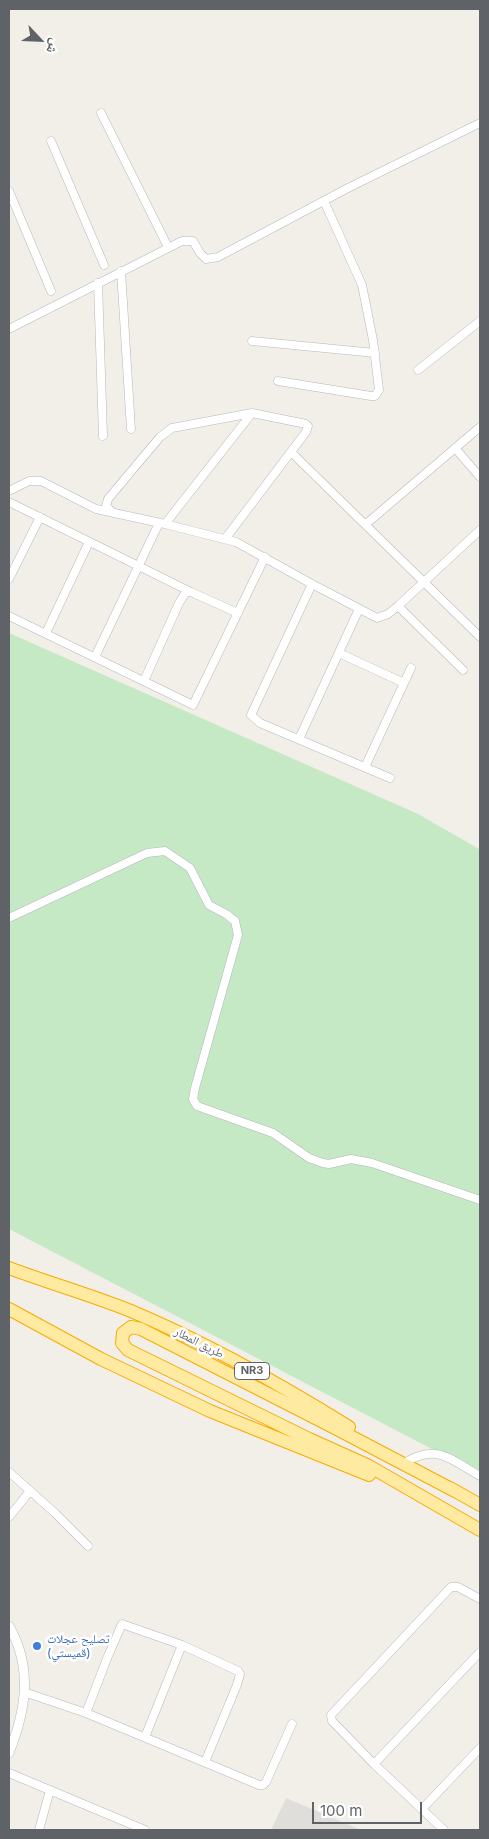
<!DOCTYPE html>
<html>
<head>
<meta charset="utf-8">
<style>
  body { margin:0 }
  #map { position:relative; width:489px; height:1839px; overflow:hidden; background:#f1efe8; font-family:Inter,"Noto Naskh Arabic",sans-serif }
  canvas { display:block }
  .frame { position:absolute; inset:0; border:10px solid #5f6368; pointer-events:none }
  .north { position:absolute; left:15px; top:15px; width:50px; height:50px; -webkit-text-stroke:4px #fff; paint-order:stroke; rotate:115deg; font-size:14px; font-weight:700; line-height:20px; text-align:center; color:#5f6368 }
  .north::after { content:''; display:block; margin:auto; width:18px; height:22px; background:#5f6368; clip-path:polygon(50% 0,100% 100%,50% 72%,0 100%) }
  .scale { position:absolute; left:312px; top:1802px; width:110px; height:22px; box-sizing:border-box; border:2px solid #5f6368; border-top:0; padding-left:6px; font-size:15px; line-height:18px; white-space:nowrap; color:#5f6368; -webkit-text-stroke:4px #fff; paint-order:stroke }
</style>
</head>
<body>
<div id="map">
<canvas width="489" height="1839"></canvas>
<div class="frame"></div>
<div class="north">ش</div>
<div class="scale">100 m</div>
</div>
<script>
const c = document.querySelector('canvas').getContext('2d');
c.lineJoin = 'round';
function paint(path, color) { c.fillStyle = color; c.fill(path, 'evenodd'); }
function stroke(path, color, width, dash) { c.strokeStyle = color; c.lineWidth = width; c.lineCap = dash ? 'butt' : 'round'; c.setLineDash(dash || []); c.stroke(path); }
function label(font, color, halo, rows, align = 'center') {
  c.font = font + ' Inter,"Noto Naskh Arabic",sans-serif'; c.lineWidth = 5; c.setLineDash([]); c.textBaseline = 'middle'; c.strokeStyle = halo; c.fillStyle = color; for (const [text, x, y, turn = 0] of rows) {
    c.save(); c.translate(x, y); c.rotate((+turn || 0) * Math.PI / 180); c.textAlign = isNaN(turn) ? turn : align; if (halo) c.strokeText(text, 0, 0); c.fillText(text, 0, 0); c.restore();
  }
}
const industrial = new Path2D(`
  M286 1798 361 1830H271Z`);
const green = new Path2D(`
  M9 633 418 814 479 849 480 848V1474L9 1229Z`);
const minor = new Path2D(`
  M101 113 168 247
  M51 141 104 265
  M9 191 51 291
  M121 271 131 429
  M98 283 103 436
  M9 329 182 241H193L200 253 206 259 218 257 348 188 480 123
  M252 341 375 353
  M418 370 480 321
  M278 381 371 396H375L379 390 373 340 362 285 324 201
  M455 448 480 477
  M291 452 480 637
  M9 491 29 481H41L96 509 165 524 236 542 312 584 377 618 388 614 398 606 480 530
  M9 502 191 592
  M112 512 106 506 108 499 160 437 172 428 252 413 306 424 308 426 306 432 225 539
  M165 524 252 413
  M366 524 480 427
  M9 579 40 517
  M312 584 251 715 260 723 390 778
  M398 606 463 670
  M9 616 193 705 265 557
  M46 633 89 542
  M339 653 404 683
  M95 657 159 523
  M144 681 179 603 186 592H191L238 613
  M299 739 359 609
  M365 767 411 668
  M9 918 147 853 165 851 190 868 209 905 226 914 235 921 238 935 195 1088 193 1099 197 1106 273 1133 309 1158 323 1163 329 1164 351 1159 372 1163 480 1200
  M408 1461C438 1443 454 1462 480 1476
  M9 1472 55 1513 88 1546
  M9 1517 30 1491
  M24 1692 86 1713 259 1785H263L266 1782 292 1724
  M86 1713 108 1656 122 1624 182 1645 238 1671 240 1674 237 1685 205 1762
  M145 1737 182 1645
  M374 1764 480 1652
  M9 1773 145 1830
  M422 1809 480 1748
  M39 1830 50 1790
  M444 1830 374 1764 332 1721 331 1715 451 1587H458L480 1599`);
const tertiary = new Path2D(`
  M9 1626C33 1668 26 1710 9 1753`);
const trunk = new Path2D(`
  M9 1268C49 1283 91 1295 131 1311 207 1343 280 1384 349 1427
  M9 1309 101 1359 210 1411 369 1475
  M450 1488 480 1505
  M455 1491 335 1428 141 1329 131 1327 123 1333 122 1343 128 1350 309 1439 369 1466 480 1530`);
const markers = [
  [37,1646,5,"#3f7fe0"]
];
const shields = [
  [252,1371,35]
];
const shieldNames = [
  ["NR3",252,1371]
];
const streetNames = [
  ["طريق المطار",199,1343,27]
];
const shopNames = [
  ["تصليح عجلات",47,1639],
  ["(قميستي)",47,1653]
];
paint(industrial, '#e0deda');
paint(green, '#c5e8c5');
stroke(minor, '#b5b8bc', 9);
stroke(tertiary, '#b5b8bc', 10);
stroke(trunk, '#f9ab00', 14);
stroke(minor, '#fff', 8);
stroke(tertiary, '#fff', 9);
stroke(trunk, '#feeaa1', 12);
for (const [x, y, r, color] of markers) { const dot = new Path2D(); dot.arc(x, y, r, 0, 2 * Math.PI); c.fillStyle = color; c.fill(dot); stroke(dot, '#fff', 2); }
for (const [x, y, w] of shields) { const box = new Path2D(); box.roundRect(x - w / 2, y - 8.5, w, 17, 4); c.fillStyle = '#fff'; c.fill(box); stroke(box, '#5f6368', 1); }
label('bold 11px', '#5f6368', null, shieldNames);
label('12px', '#5f6368', '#fff', streetNames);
label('12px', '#366cbe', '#fff', shopNames, 'left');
</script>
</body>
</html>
